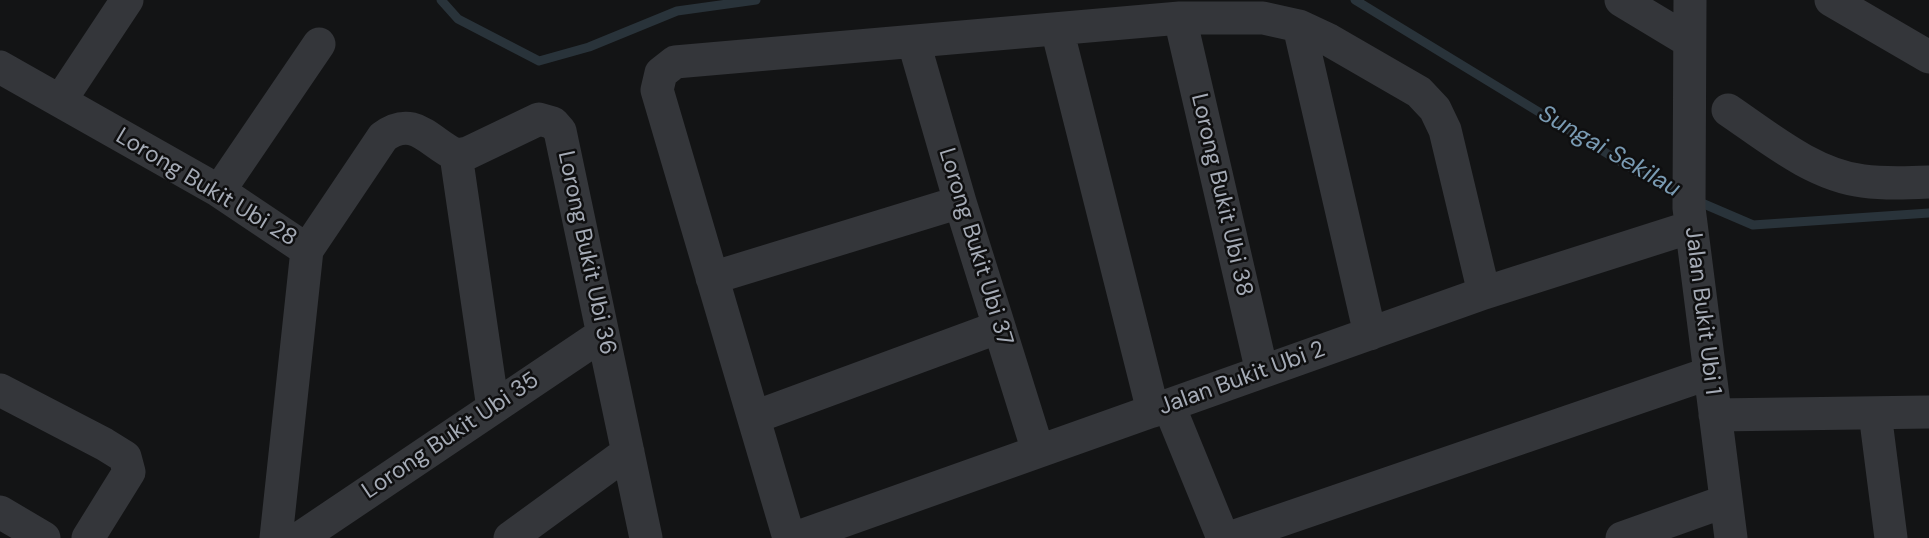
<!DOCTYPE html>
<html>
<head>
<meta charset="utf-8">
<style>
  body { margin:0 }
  canvas { display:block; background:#131415 }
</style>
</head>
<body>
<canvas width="1929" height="538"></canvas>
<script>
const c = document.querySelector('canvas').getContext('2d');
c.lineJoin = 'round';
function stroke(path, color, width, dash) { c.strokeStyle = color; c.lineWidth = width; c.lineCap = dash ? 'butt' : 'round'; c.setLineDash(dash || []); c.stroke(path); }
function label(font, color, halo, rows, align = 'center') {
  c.font = font + ' "DM Sans",sans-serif'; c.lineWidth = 5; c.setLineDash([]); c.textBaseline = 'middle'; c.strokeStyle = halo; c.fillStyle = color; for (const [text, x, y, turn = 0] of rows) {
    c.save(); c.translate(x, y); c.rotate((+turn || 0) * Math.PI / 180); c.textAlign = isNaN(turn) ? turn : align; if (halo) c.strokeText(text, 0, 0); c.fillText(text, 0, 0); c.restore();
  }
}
const stream = new Path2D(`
  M441 0 458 19 539 61 589 47 677 11 756 0
  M1355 0 1657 184 1681 194
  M1697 201 1753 225 1929 213`);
const minor = new Path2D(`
  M1621 0 1689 41
  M1690 0 1689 208 1731 538
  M1831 0 1929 57
  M1180 18 1262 372
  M1299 26 1370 334
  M1057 29 1153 411
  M914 43 960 202 1038 451
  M0 67 219 191 307 250
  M60 101 127 0
  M1728 110C1768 137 1813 175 1863 181 1885 184 1907 183 1929 182
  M456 155 493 408
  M219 191 319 44
  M712 278 960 202
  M0 390 104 444 125 457 129 472 88 538
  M1169 406 1223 538
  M1875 413 1891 538
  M1715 415 1929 412
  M755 417 999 327
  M0 512 44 538
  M276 538 307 250 383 137C414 114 429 142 456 155L468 153 539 119 553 123 560 131 646 538
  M300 538 603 334
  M510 538 628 452
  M789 538 657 90 661 73 675 62 1180 18H1263L1299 26 1329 40 1419 92 1435 109 1445 130 1484 293
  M795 538 1484 293 1691 227
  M1229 538 1710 373
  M1622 538 1726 501`);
const streetNames = [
  ["Lorong Bukit Ubi 28",206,188,31],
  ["Lorong Bukit Ubi 38",1221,195,77],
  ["Lorong Bukit Ubi 37",975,247,73],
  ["Lorong Bukit Ubi 36",586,253,78],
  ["Jalan Bukit Ubi 1",1702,311,83],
  ["Jalan Bukit Ubi 2",1242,379,-20],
  ["Lorong Bukit Ubi 35",451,436,-34]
];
const waterNames = [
  ["Sungai Sekilau",1609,152,30]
];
stroke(stream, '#29333a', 9);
stroke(minor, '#34363a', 33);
label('23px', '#a5abb6', '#0f0f10', streetNames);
label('italic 24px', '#7a9bb3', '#0f0f10', waterNames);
</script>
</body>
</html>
